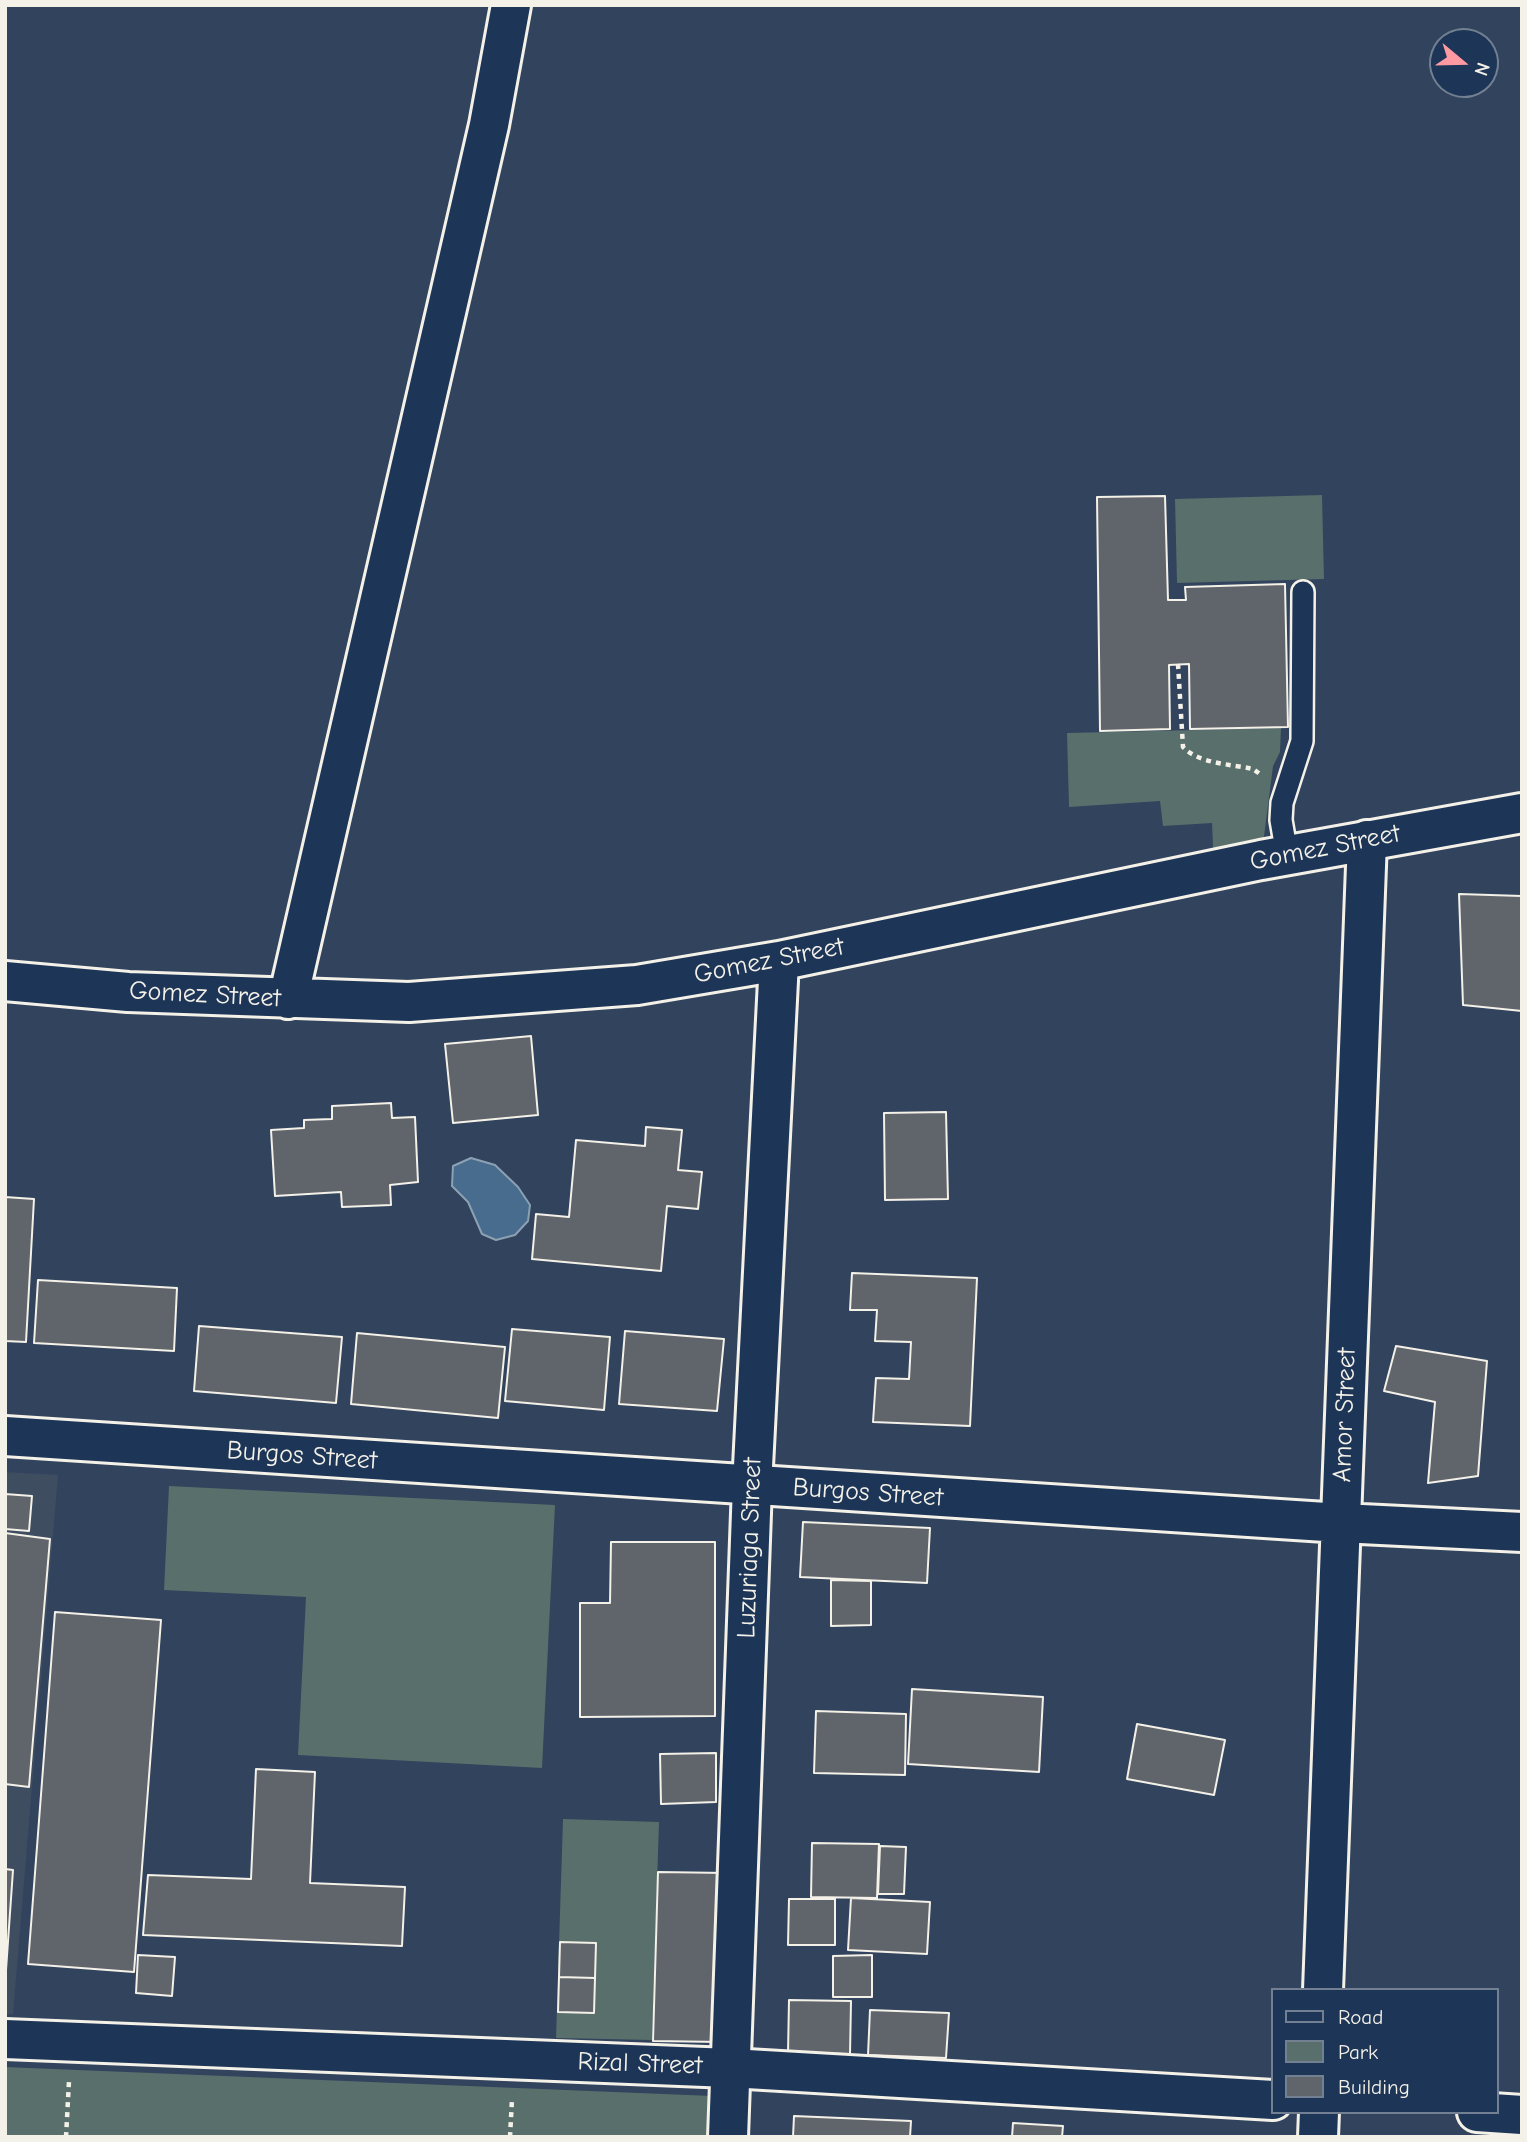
<!DOCTYPE html>
<html>
<head>
<meta charset="utf-8">
<style>
  body { margin:0 }
  #map { position:relative; width:1527px; height:2142px; overflow:hidden; background:#31435d; font-family:"Comic Neue",sans-serif }
  canvas { display:block }
  .frame { position:absolute; inset:0; border:7px solid #f4f1e8; pointer-events:none }
  .legend { position:absolute; left:1271px; top:1988px; width:228px; height:126px; box-sizing:border-box; background:#1d3557; border:2px solid #738091; margin:0; padding:9px 12px; list-style:none; font-size:21px; color:#f4f1e8 }
  .legend li { display:flex; align-items:center; gap:14px; height:35px }
  .legend b { width:35px; border:2px solid #738091 }
  .north { position:absolute; left:1429px; top:28px; width:70px; height:70px; box-sizing:border-box; background:#1d3557; border:2px solid #738091; border-radius:50%; rotate:109deg; font-size:19px; font-weight:700; line-height:28px; text-align:center; color:#f4f1e8 }
  .north::after { content:''; display:block; margin:auto; width:24px; height:32px; background:#ff9aa2; clip-path:polygon(50% 0,100% 100%,50% 72%,0 100%) }
</style>
</head>
<body>
<div id="map">
<canvas width="1527" height="2142"></canvas>
<div class="frame"></div>
<ul class="legend">
<li><b style="height:9px;background:#1d3557"></b>Road</li>
<li><b style="height:19px;background:#586f6c"></b>Park</li>
<li><b style="height:19px;background:#60646b"></b>Building</li>
</ul>
<div class="north">N</div>
</div>
<script>
const c = document.querySelector('canvas').getContext('2d');
c.lineJoin = 'round';
function paint(path, color) { c.fillStyle = color; c.fill(path, 'evenodd'); }
function stroke(path, color, width, dash) { c.strokeStyle = color; c.lineWidth = width; c.lineCap = dash ? 'butt' : 'round'; c.setLineDash(dash || []); c.stroke(path); }
function label(font, color, halo, rows, align = 'center') {
  c.font = font + ' "Comic Neue",sans-serif'; c.lineWidth = 7; c.setLineDash([]); c.textBaseline = 'middle'; c.strokeStyle = halo; c.fillStyle = color; for (const [text, x, y, turn = 0] of rows) {
    c.save(); c.translate(x, y); c.rotate((+turn || 0) * Math.PI / 180); c.textAlign = isNaN(turn) ? turn : align; if (halo) c.strokeText(text, 0, 0); c.fillText(text, 0, 0); c.restore();
  }
}
const built = new Path2D(`
  M5 1472 58 1475 13 2014H5Z`);
const green = new Path2D(`
  M1322 495 1324 579 1177 583 1175 499Z
  M1281 728 1280 752 1273 766 1261 860 1214 868 1212 823 1163 826 1160 801 1069 807 1067 733Z
  M169 1486 555 1505 542 1768 298 1755 306 1597 164 1590Z
  M563 1819 659 1822 652 2040 556 2038Z
  M5 2067 712 2096 711 2137H5Z`);
const water = new Path2D(`
  M471 1158 495 1165 518 1187 530 1205 528 1221 515 1235 496 1240 482 1234 468 1202 452 1186 453 1166Z`);
const building = new Path2D(`
  M1165 496 1168 600H1186L1185 587 1285 584 1288 727 1190 729 1189 664 1169 665 1170 729 1100 731 1097 497Z
  M1459 894 1522 896V1011L1463 1005Z
  M531 1036 538 1115 453 1123 445 1044Z
  M391 1103 392 1118 415 1117 418 1182 390 1185 391 1205 342 1207 341 1192 275 1196 271 1130 304 1128V1120L332 1119V1106Z
  M946 1112 948 1199 885 1200 884 1113Z
  M646 1127 682 1130 678 1170 702 1172 698 1209 667 1206 661 1271 532 1259 536 1214 569 1217 576 1140 645 1146Z
  M5 1197 34 1199 26 1342 5 1341Z
  M852 1273 977 1278 970 1426 873 1422 876 1378 909 1379 911 1342 875 1341 877 1310H850Z
  M38 1280 177 1288 174 1351 34 1343Z
  M199 1326 342 1337 336 1403 194 1391Z
  M512 1329 610 1337 604 1410 505 1401Z
  M625 1331 724 1339 717 1411 619 1404Z
  M357 1333 505 1347 498 1418 351 1404Z
  M1396 1346 1487 1361 1478 1476 1428 1483 1435 1402 1384 1391Z
  M5 1494 32 1496 29 1531 5 1529Z
  M803 1522 930 1528 927 1583 800 1577Z
  M5 1533 50 1539 29 1787 5 1784Z
  M611 1542H715V1716L580 1717V1603H610Z
  M831 1580 871 1581V1625L831 1626Z
  M55 1612 161 1620 134 1972 28 1964Z
  M912 1689 1043 1697 1039 1772 908 1764Z
  M816 1711 906 1714 905 1775 814 1773Z
  M1137 1724 1225 1740 1214 1795 1127 1779Z
  M716 1753V1802L661 1804 660 1754Z
  M256 1769 315 1772 310 1883 405 1887 402 1946 143 1935 148 1875 251 1879Z
  M812 1843 879 1844 877 1898 811 1897Z
  M880 1846 906 1847 904 1894H878Z
  M5 1869 13 1870 6 1970H5Z
  M658 1872 727 1873 722 2042 653 2041Z
  M851 1898 930 1902 927 1954 848 1950Z
  M789 1899H835V1945H788Z
  M560 1942 596 1943 595 1978 559 1977Z
  M138 1955 175 1957 172 1996 136 1993Z
  M872 1955V1997H833V1956Z
  M559 1977 595 1978 594 2013 558 2012Z
  M789 2000 851 2001 850 2054 788 2053Z
  M870 2010 949 2013 946 2058 868 2055Z
  M794 2116 911 2121 910 2137H793Z
  M1013 2123 1063 2126 1062 2137H1012Z`);
const path = new Path2D(`
  M1178 664 1183 747C1199 764 1231 764 1253 769L1260 774
  M66 2137 69 2081
  M510 2137 512 2099`);
const service = new Path2D(`
  M1287 855 1281 820 1282 803 1302 741 1303 592`);
const minor = new Path2D(`
  M5 1436 1341 1523 1522 1532
  M1323 1990 1367 840
  M5 2039 730 2068 1273 2100
  M1477 2112 1522 2115
  M1318 2137 1319 2112`);
const tertiary = new Path2D(`
  M5 981 128 992 409 1002 637 985 779 961 1261 860 1522 813
  M288 999 489 125 511 5
  M728 2137 752 1486 779 961`);
const streetNames = [
  ["Gomez Street",1325,848,-11],
  ["Gomez Street",769,961,-11],
  ["Gomez Street",205,995,3],
  ["Amor Street",1345,1415,-88],
  ["Burgos Street",302,1456,4],
  ["Burgos Street",868,1493,4],
  ["Luzuriaga Street",750,1548,-88],
  ["Rizal Street",640,2064,2]
];
paint(built, '#3f4d61');
paint(green, '#586f6c');
paint(water, '#476c8e');
stroke(water, '#8ca1b2', 2);
paint(building, '#60646b');
stroke(building, '#f4f1e8', 2);
stroke(service, '#f4f1e8', 26);
stroke(minor, '#f4f1e8', 44);
stroke(tertiary, '#f4f1e8', 44);
stroke(path, '#f4f1e8', 4.5, [5, 5]);
stroke(service, '#1d3557', 21);
stroke(minor, '#1d3557', 38);
stroke(tertiary, '#1d3557', 38);
label('26px', '#f4f1e8', '#1d3557', streetNames);
</script>
</body>
</html>
